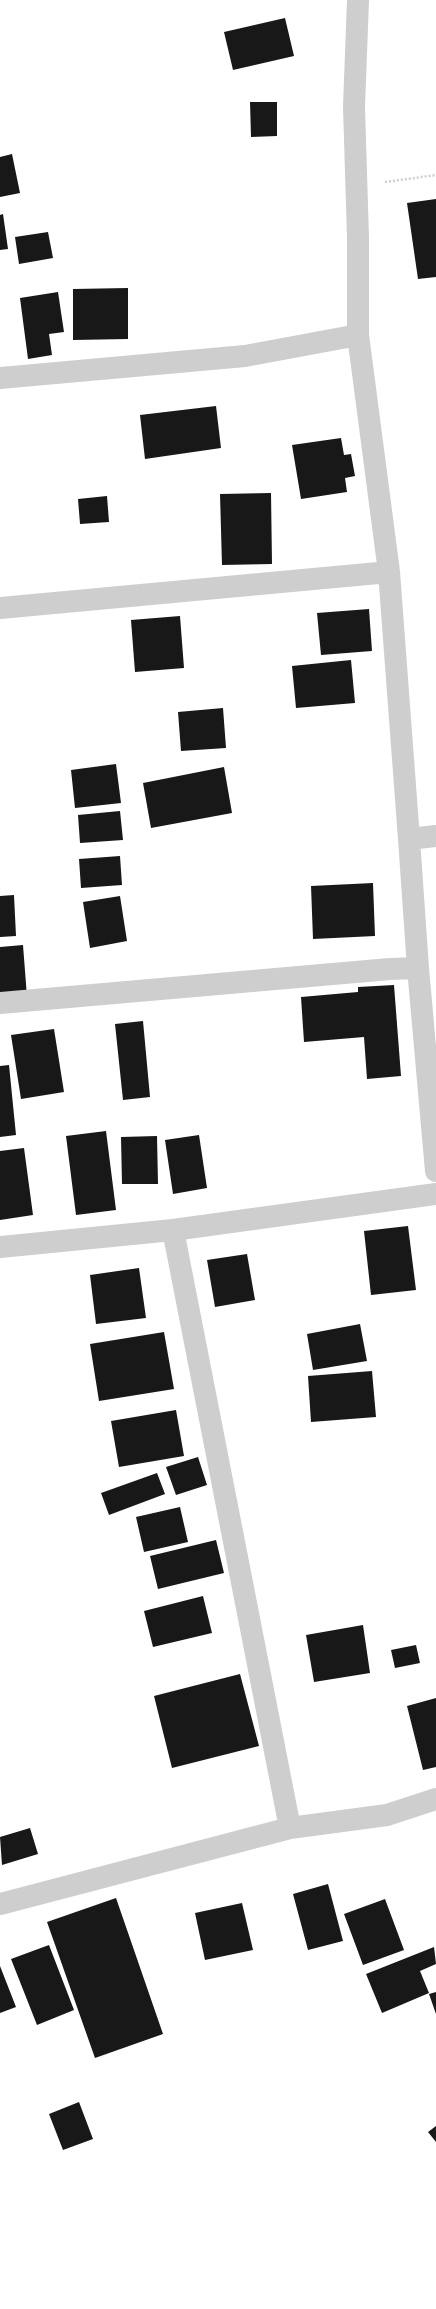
<!DOCTYPE html>
<html>
<head>
<meta charset="utf-8">
<style>
  body { margin:0 }
  canvas { display:block; background:#fff }
</style>
</head>
<body>
<canvas width="436" height="2309"></canvas>
<script>
const c = document.querySelector('canvas').getContext('2d');
c.lineJoin = 'round';
function paint(path, color) { c.fillStyle = color; c.fill(path, 'evenodd'); }
function stroke(path, color, width, dash) { c.strokeStyle = color; c.lineWidth = width; c.lineCap = dash ? 'butt' : 'round'; c.setLineDash(dash || []); c.stroke(path); }
const building = new Path2D(`
  M285 18 294 56 233 70 224 32Z
  M250 102H277V136L251 137Z
  M12 154 20 193 0 197V157Z
  M436 199V277L418 279 407 203Z
  M3 214 8 249 0 250V215Z
  M48 232 53 258 19 264 15 237Z
  M128 288V339L73 340V289Z
  M58 292 64 332 49 334 52 355 28 359 20 298Z
  M216 406 221 448 145 459 140 415Z
  M341 438 344 455 351 454 355 476 345 478 347 492 301 499 292 445Z
  M271 493 272 564 222 565 220 494Z
  M107 496 109 522 80 524 78 499Z
  M369 609 372 651 321 655 317 613Z
  M180 616 184 668 135 672 131 620Z
  M351 660 355 703 296 708 292 666Z
  M223 708 226 748 181 751 178 712Z
  M116 764 121 803 75 808 71 770Z
  M224 767 232 813 151 828 143 783Z
  M120 811 123 840 80 843 78 815Z
  M120 856 122 885 81 888 79 859Z
  M373 883 375 936 313 939 311 886Z
  M14 895 16 936 0 937V896Z
  M120 896 127 941 90 948 83 902Z
  M23 945 27 997 0 999V947Z
  M394 985 401 1076 367 1079 364 1037 304 1042 301 997 358 992V987Z
  M143 1021 150 1097 123 1100 115 1024Z
  M54 1029 64 1092 21 1099 11 1035Z
  M9 1065 16 1135 0 1137V1066Z
  M106 1131 116 1210 76 1215 66 1136Z
  M199 1135 207 1188 173 1194 165 1140Z
  M157 1136 158 1184H122L121 1137Z
  M24 1148 33 1215 0 1220V1151Z
  M408 1226 416 1290 371 1295 364 1231Z
  M247 1254 255 1300 215 1307 207 1260Z
  M139 1268 146 1318 96 1324 90 1275Z
  M360 1324 367 1361 313 1370 307 1334Z
  M164 1332 174 1389 99 1401 90 1344Z
  M372 1371 376 1417 311 1422 308 1376Z
  M176 1410 184 1456 119 1467 111 1421Z
  M198 1457 207 1485 176 1495 166 1467Z
  M157 1473 165 1494 109 1515 101 1493Z
  M180 1507 188 1542 144 1552 136 1517Z
  M216 1540 224 1573 158 1589 150 1556Z
  M203 1596 212 1633 153 1647 144 1611Z
  M363 1625 370 1673 314 1682 306 1635Z
  M416 1645 420 1663 395 1668 391 1650Z
  M240 1674 259 1746 172 1768 154 1696Z
  M436 1698V1767L423 1770 407 1706Z
  M30 1828 38 1854 2 1865 0 1837Z
  M328 1884 343 1941 308 1950 293 1894Z
  M116 1898 163 2034 95 2058 47 1922Z
  M385 1899 404 1950 363 1965 344 1914Z
  M242 1903 253 1950 205 1960 195 1913Z
  M49 1945 74 2010 37 2025 11 1959Z
  M434 1947 436 1964 420 1971 429 1993 382 2013 366 1974Z
  M0 1966 16 2007 0 2013Z
  M436 1992V2014L429 1994Z
  M79 2102 93 2139 63 2150 49 2114Z
  M436 2126V2142L428 2132Z`);
const path = new Path2D(`
  M385 182 436 175`);
const minor = new Path2D(`
  M358 335V238L354 107 358 0
  M0 378 245 356 358 335 389 572 409 839 436 836
  M0 608 389 572
  M409 839 418 968
  M0 1003 390 969 418 968 436 1171
  M173 1230 436 1194
  M0 1247 173 1230 290 1828
  M0 1904 290 1828 387 1815 436 1799`);
paint(building, '#181818');
stroke(path, '#cecece', 2.5, [2, 2]);
stroke(minor, '#cecece', 22);
</script>
</body>
</html>
